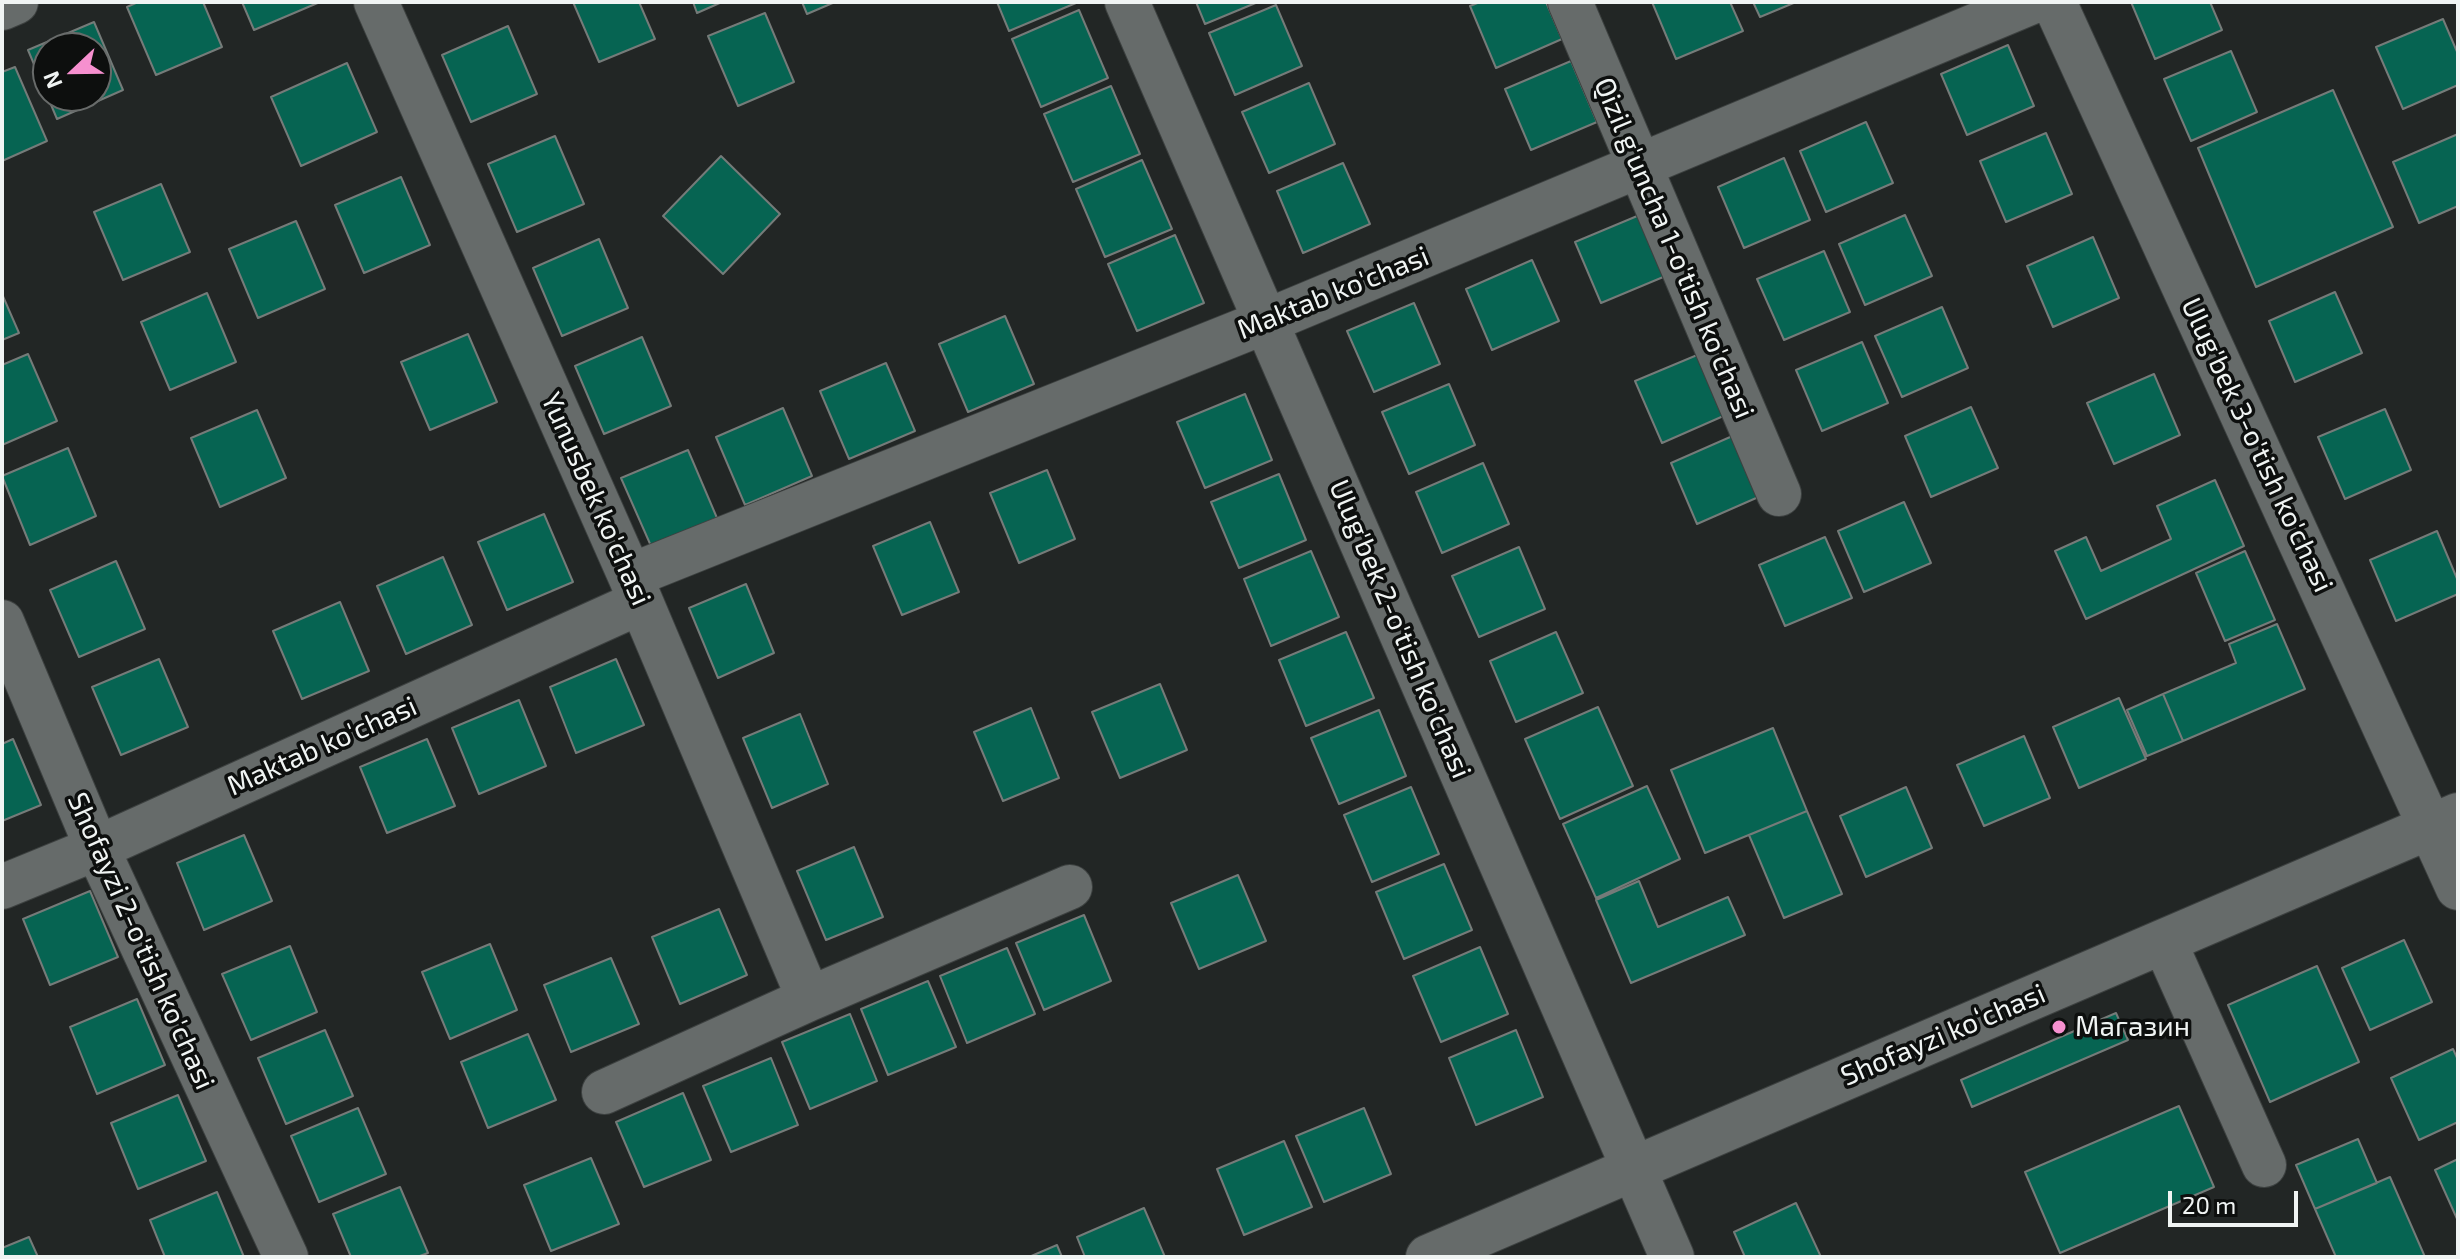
<!DOCTYPE html>
<html>
<head>
<meta charset="utf-8">
<style>
  body { margin:0 }
  #map { position:relative; width:2460px; height:1259px; overflow:hidden; background:#222625; font-family:"Exo 2",sans-serif }
  canvas { display:block }
  .frame { position:absolute; inset:0; border:4px solid #f0f4f3; pointer-events:none }
  .north { position:absolute; left:32px; top:32px; width:80px; height:80px; box-sizing:border-box; background:#0d0f0e; border:2px solid #686b6a; border-radius:50%; rotate:248deg; font-size:22px; font-weight:700; line-height:32px; text-align:center; color:#f0f4f3 }
  .north::after { content:''; display:block; margin:auto; width:28px; height:36px; background:#f690cf; clip-path:polygon(50% 0,100% 100%,50% 72%,0 100%) }
  .scale { position:absolute; left:2168px; top:1191px; width:130px; height:36px; box-sizing:border-box; border:4px solid #f0f4f3; border-top:0; padding-left:10px; font-size:24px; line-height:28px; white-space:nowrap; color:#f0f4f3; -webkit-text-stroke:6px #0d0f0e; paint-order:stroke }
</style>
</head>
<body>
<div id="map">
<canvas width="2460" height="1259"></canvas>
<div class="frame"></div>
<div class="north">N</div>
<div class="scale">20 m</div>
</div>
<script>
const c = document.querySelector('canvas').getContext('2d');
c.lineJoin = 'round';
function paint(path, color) { c.fillStyle = color; c.fill(path, 'evenodd'); }
function stroke(path, color, width, dash) { c.strokeStyle = color; c.lineWidth = width; c.lineCap = dash ? 'butt' : 'round'; c.setLineDash(dash || []); c.stroke(path); }
function label(font, color, halo, rows, align = 'center') {
  c.font = font + ' "Exo 2",sans-serif'; c.lineWidth = 7; c.setLineDash([]); c.textBaseline = 'middle'; c.strokeStyle = halo; c.fillStyle = color; for (const [text, x, y, turn = 0] of rows) {
    c.save(); c.translate(x, y); c.rotate((+turn || 0) * Math.PI / 180); c.textAlign = isNaN(turn) ? turn : align; if (halo) c.strokeText(text, 0, 0); c.fillText(text, 0, 0); c.restore();
  }
}
const building = new Path2D(`
  M138 2H203L222 47 156 75 127 7Z
  M242 2H320L254 30Z
  M573 2H639L655 39 599 62Z
  M693 2H722L697 13Z
  M802 2H835L807 14Z
  M997 2H1075L1076 3 1009 31Z
  M1196 2H1258L1205 24Z
  M1480 2H1546L1562 39 1496 68 1470 6Z
  M1652 2H1730L1743 31 1676 59Z
  M1753 2H1796L1760 17Z
  M2131 2H2210L2222 30 2155 59Z
  M1276 5 1302 66 1235 95 1209 33Z
  M1079 10 1108 78 1041 107 1012 39Z
  M765 13 794 82 738 106 708 36Z
  M2443 19 2458 54V85L2403 109 2376 47Z
  M94 22 123 90 57 119 28 50ZM48 48H96V96H48Z
  M508 26 537 94 471 122 442 55Z
  M2008 45 2034 106 1967 135 1941 74Z
  M2231 51 2257 112 2191 141 2164 79Z
  M1571 61 1597 122 1531 150 1505 89Z
  M347 63 377 132 301 166 271 97Z
  M15 67 47 141 2 161V72Z
  M1309 83 1335 144 1269 173 1242 112Z
  M1111 86 1140 154 1073 182 1044 114Z
  M2333 90 2393 227 2256 287 2198 148Z
  M1866 122 1893 183 1826 212 1800 151Z
  M2046 133 2072 194 2006 222 1980 161Z
  M2458 134V206L2419 223 2393 162Z
  M555 136 584 204 517 232 488 164Z
  M721 156 780 214 723 274 663 216Z
  M1784 158 1810 220 1744 248 1718 187Z
  M1142 160 1172 229 1105 257 1076 189Z
  M1343 163 1370 224 1303 253 1277 191Z
  M401 177 430 245 364 273 335 205Z
  M161 184 190 252 123 280 94 212Z
  M1642 214 1668 275 1601 303 1575 242Z
  M1905 215 1932 276 1865 305 1839 244Z
  M296 221 325 289 258 318 229 249Z
  M1175 235 1204 303 1137 331 1108 264Z
  M2093 237 2119 298 2053 327 2027 266Z
  M599 239 628 308 562 336 533 268Z
  M1824 251 1850 312 1784 340 1757 279Z
  M1532 260 1559 321 1492 350 1466 289Z
  M2335 292 2362 353 2295 382 2269 321Z
  M207 293 236 362 170 390 141 322Z
  M2 294 19 333 2 340Z
  M1414 303 1440 364 1374 392 1347 331Z
  M1942 307 1968 368 1902 397 1875 336Z
  M1005 316 1034 384 968 412 939 344Z
  M468 334 497 402 430 430 401 362Z
  M642 337 671 406 604 434 575 366Z
  M1862 342 1888 403 1822 431 1796 370Z
  M1702 353 1728 414 1662 443 1635 381Z
  M28 354 57 421 2 445V365Z
  M886 363 915 431 849 459 820 391Z
  M2154 374 2180 435 2114 464 2087 403Z
  M1449 384 1475 445 1409 474 1382 412Z
  M1245 394 1272 460 1205 488 1177 422Z
  M1971 407 1998 468 1931 497 1905 436Z
  M783 408 812 476 745 505 716 437Z
  M2385 409 2411 470 2345 499 2318 437Z
  M257 410 286 478 220 507 191 438Z
  M1737 434 1763 495 1697 524 1671 463Z
  M68 448 96 516 30 545 2 476Z
  M688 450 717 518 651 546 621 478Z
  M1483 463 1509 524 1442 553 1416 492Z
  M1047 470 1075 539 1019 563 990 493Z
  M1279 474 1306 540 1239 568 1211 502Z
  M2215 480 2244 546 2086 619 2055 551 2086 537 2101 571 2171 539 2157 506Z
  M1904 502 1931 563 1864 592 1838 531Z
  M544 514 573 582 507 610 478 542Z
  M930 522 959 592 902 615 873 546Z
  M2437 531 2458 581V594L2396 621 2370 560Z
  M1825 537 1852 598 1785 626 1759 565Z
  M1519 547 1545 609 1479 637 1452 576Z
  M1311 551 1339 617 1271 646 1244 579Z
  M2245 551 2275 620 2225 641 2196 573Z
  M443 557 472 625 406 654 377 586Z
  M116 561 145 629 79 657 50 590Z
  M746 584 774 653 718 678 689 608Z
  M340 602 369 671 302 699 273 631Z
  M2277 624 2305 689 2183 741 2163 694 2236 663 2229 644Z
  M1346 632 1374 698 1306 726 1279 660Z
  M1556 632 1583 693 1516 722 1490 661Z
  M159 659 188 727 121 755 92 687Z
  M616 659 644 725 576 753 550 687Z
  M1160 684 1187 750 1120 778 1092 712Z
  M2163 694 2183 741 2147 756 2127 710Z
  M2119 698 2146 759 2079 788 2053 727Z
  M519 700 546 766 479 794 452 728Z
  M1598 707 1633 786 1560 819 1525 739Z
  M1031 708 1059 778 1003 801 974 732Z
  M1379 710 1406 776 1339 804 1311 738Z
  M800 714 828 784 772 808 743 738Z
  M1773 728 1807 811 1705 853 1671 770Z
  M2024 736 2050 798 1984 826 1957 765Z
  M13 739 41 805 2 821V744Z
  M427 739 455 806 387 833 360 767Z
  M1647 786 1680 859 1596 898 1563 824Z
  M1411 787 1439 854 1372 882 1344 815Z
  M1906 787 1932 848 1866 877 1840 816Z
  M1807 811 1842 894 1784 918 1749 835Z
  M244 835 272 901 204 930 177 863Z
  M854 847 883 917 826 940 797 871Z
  M1444 864 1472 930 1404 959 1376 892Z
  M1238 875 1266 941 1199 969 1171 903Z
  M1639 881 1658 927 1728 897 1745 935 1631 983 1596 900Z
  M90 891 118 957 50 985 23 919Z
  M719 909 747 975 680 1004 652 937Z
  M1084 915 1111 981 1044 1010 1016 943Z
  M2404 940 2432 1002 2370 1030 2342 968Z
  M490 944 517 1010 450 1039 422 972Z
  M290 946 317 1012 251 1040 222 974Z
  M1480 947 1508 1014 1441 1042 1413 976Z
  M1007 948 1035 1014 967 1043 940 976Z
  M611 958 639 1024 571 1052 544 985Z
  M2317 966 2359 1062 2270 1102 2228 1005Z
  M928 981 956 1047 888 1075 861 1009Z
  M137 999 165 1065 97 1094 70 1027Z
  M2116 1013 2128 1040 1972 1107 1961 1080Z
  M850 1014 877 1081 810 1109 782 1042Z
  M325 1030 353 1096 286 1124 258 1058Z
  M1516 1030 1543 1097 1476 1125 1449 1058Z
  M528 1034 556 1100 488 1128 461 1062Z
  M2453 1049 2458 1060V1122L2419 1140 2391 1078Z
  M771 1058 798 1125 731 1152 703 1086Z
  M683 1093 711 1160 644 1187 616 1122Z
  M178 1095 206 1161 138 1189 111 1123Z
  M2179 1106 2214 1187 2060 1253 2025 1172Z
  M358 1108 386 1174 319 1202 291 1136Z
  M1364 1108 1391 1174 1324 1202 1296 1136Z
  M2358 1139 2377 1183 2315 1209 2296 1165Z
  M1284 1141 1312 1207 1244 1235 1217 1169Z
  M591 1158 619 1224 551 1251 524 1185Z
  M2458 1159V1221L2435 1170Z
  M2390 1177 2425 1257H2336L2315 1209Z
  M400 1187 428 1253 417 1257H351L333 1214Z
  M217 1192 244 1257H165L150 1220Z
  M1796 1203 1821 1257H1745L1734 1232Z
  M1144 1208 1165 1257H1085L1077 1237Z
  M29 1237 38 1257H2V1248Z
  M1057 1245 1062 1257H1029Z`);
const minor = new Path2D(`
  M376 2 630 576 809 999
  M1127 2 1672 1257
  M1570 2 1779 494
  M2054 2 2458 888
  M2 8 16 2
  M630 576 1267 321 2032 2
  M2 622 97 848 286 1257
  M2 887 97 848 641 602
  M2164 941 2264 1165
  M604 1092 809 999 1070 887
  M1428 1257 2458 815`);
const markers = [
  [2059,1027,8,"#f690cf"]
];
const streetNames = [
  ["Qizil g'uncha 1-o'tish ko'chasi",1674,248,67],
  ["Maktab ko'chasi",1333,293,-22],
  ["Ulug'bek 3-o'tish ko'chasi",2257,445,65],
  ["Yunusbek ko'chasi",596,499,66],
  ["Ulug'bek 2-o'tish ko'chasi",1400,629,67],
  ["Maktab ko'chasi",322,746,-24],
  ["Shofayzi 2-o'tish ko'chasi",141,941,66],
  ["Shofayzi koʻchasi",1943,1035,-23]
];
const poiNames = [
  ["Магазин",2075,1027]
];
paint(building, '#066452');
stroke(building, '#757b79', 2);
stroke(minor, '#3d4140', 46);
stroke(minor, '#666b6a', 44);
for (const [x, y, r, color] of markers) { const dot = new Path2D(); dot.arc(x, y, r, 0, 2 * Math.PI); c.fillStyle = color; c.fill(dot); stroke(dot, '#0d0f0e', 3); }
label('28px', '#f0f4f3', '#0d0f0e', streetNames);
label('28px', '#f0f4f3', '#0d0f0e', poiNames, 'left');
</script>
</body>
</html>
